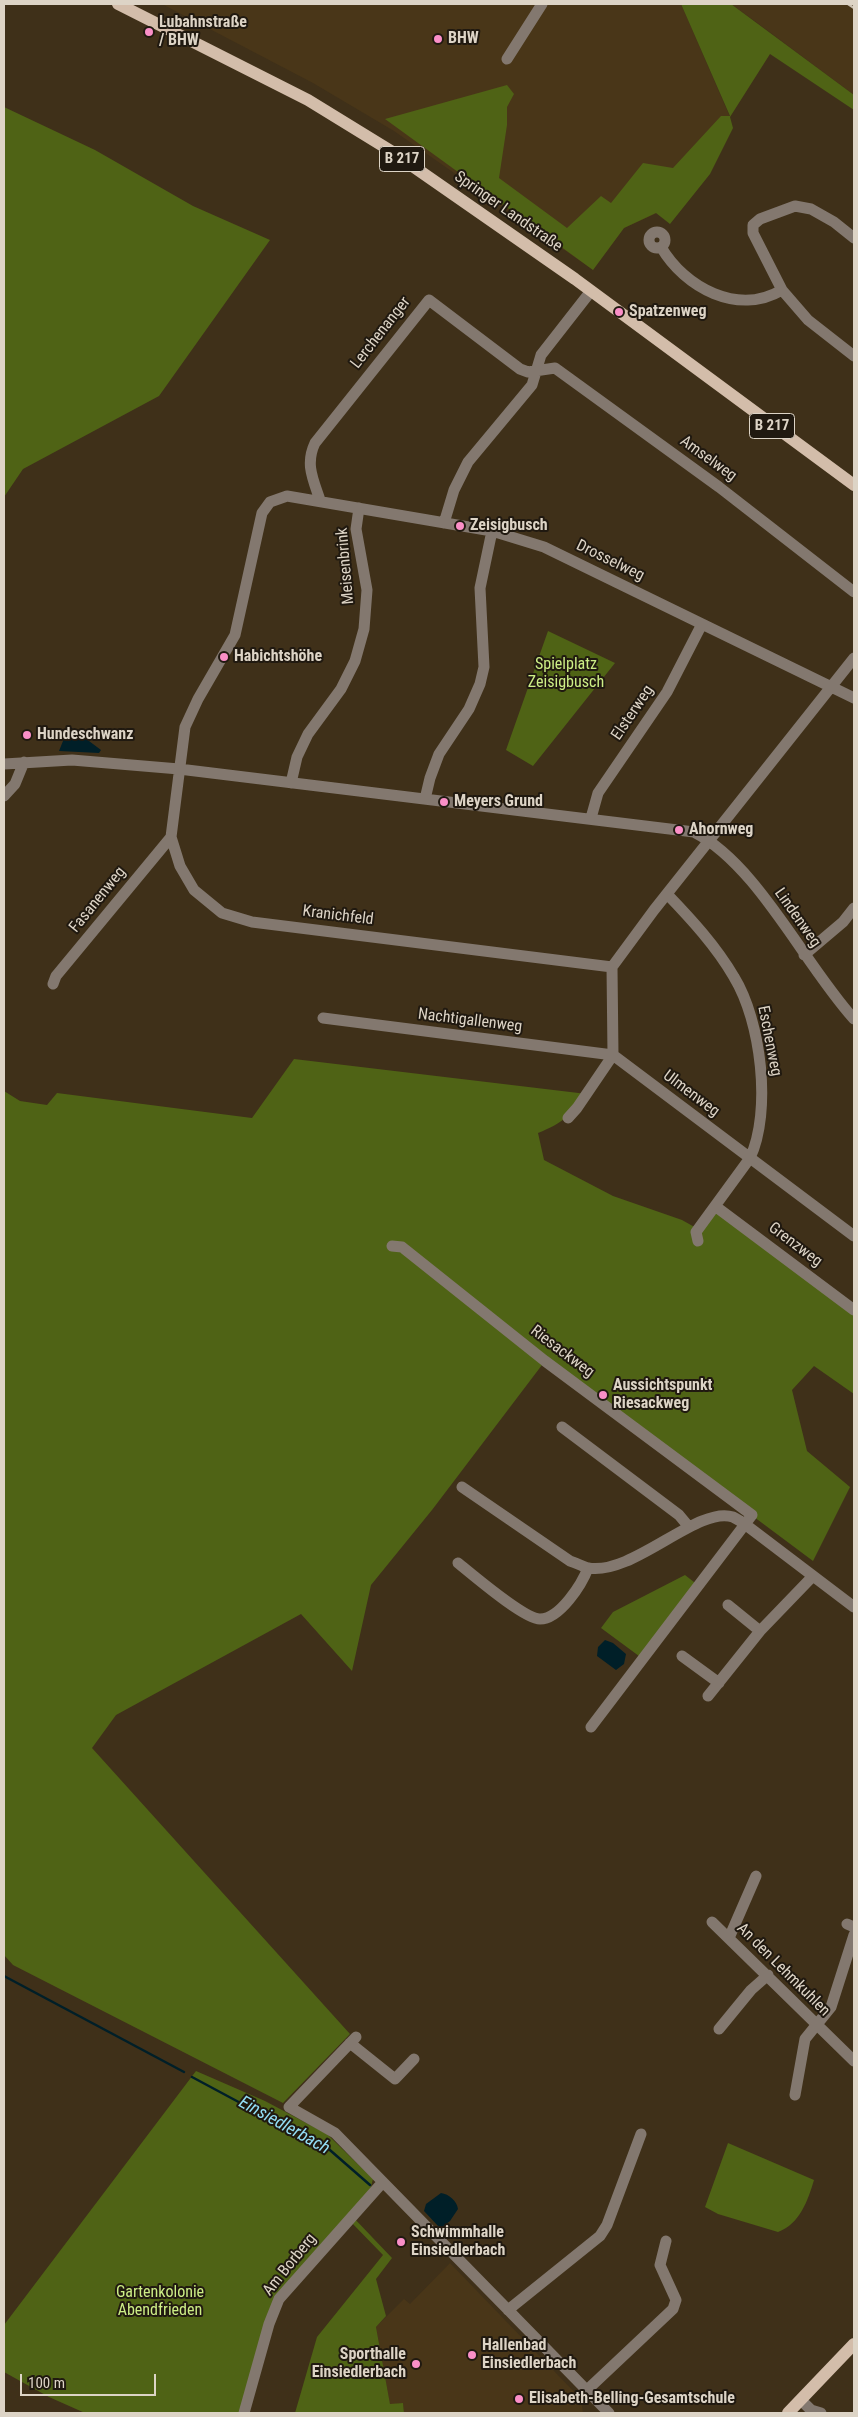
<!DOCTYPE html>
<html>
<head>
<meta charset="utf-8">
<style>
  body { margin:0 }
  #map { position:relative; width:858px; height:2417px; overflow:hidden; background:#3f3019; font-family:"Roboto Condensed",sans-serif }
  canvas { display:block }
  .frame { position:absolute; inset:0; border:5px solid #ddd4c6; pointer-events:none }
  .scale { position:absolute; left:20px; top:2374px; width:136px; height:22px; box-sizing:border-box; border:2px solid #ddd4c6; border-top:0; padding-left:6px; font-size:15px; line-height:18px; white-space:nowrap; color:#ddd4c6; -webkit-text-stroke:4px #201910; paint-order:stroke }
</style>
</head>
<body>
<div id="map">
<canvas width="858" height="2417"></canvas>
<div class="frame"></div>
<div class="scale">100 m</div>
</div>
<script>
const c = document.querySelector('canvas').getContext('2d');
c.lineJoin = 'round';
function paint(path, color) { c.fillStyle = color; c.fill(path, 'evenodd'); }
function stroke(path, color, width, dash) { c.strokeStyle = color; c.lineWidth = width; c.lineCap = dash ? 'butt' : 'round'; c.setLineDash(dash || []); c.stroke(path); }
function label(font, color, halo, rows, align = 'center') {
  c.font = font + ' "Roboto Condensed",sans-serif'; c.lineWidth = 4; c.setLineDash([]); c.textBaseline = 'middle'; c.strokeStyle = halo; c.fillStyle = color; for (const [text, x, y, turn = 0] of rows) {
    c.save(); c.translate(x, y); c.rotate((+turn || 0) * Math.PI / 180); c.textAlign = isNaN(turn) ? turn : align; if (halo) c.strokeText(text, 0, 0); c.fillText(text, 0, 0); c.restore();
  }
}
const built = new Path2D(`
  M162 4H681L730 117 657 213 624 228 593 270 394 131 313 83Z
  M731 4H854V95L756 22Z
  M450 2263 581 2399 583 2413H404L403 2403 390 2405 376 2327 404 2299 410 2304Z`);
const green = new Path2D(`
  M681 4H731L854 95V110L770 54 730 117 733 128 710 174 670 224 656 213 624 228 593 270 385 119 507 85 514 94 507 107V125L499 178 567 228 601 196 611 203 643 163 673 168 721 116H730Z
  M4 107 95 150 193 206 270 240 159 396 23 469 4 497Z
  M548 631 615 663 533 766 506 750Z
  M294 1059 587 1094C571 1115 563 1123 538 1133L544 1160 613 1196 682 1220 698 1229 715 1206 854 1310V1394L814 1366 792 1390 807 1451 850 1487 813 1561 545 1361 432 1510 371 1585 352 1671 301 1614 116 1715 92 1748 350 2034 283 2103 13 1965 4 1955V1091L20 1101 47 1105 57 1093 252 1118Z
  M685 1575 699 1586 643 1659 601 1628 613 1612Z
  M196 2071 265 2101 327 2134 373 2179 368 2198 352 2216 392 2258 376 2279 386 2316 376 2327 390 2404 403 2403 404 2413H295L317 2337 383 2255 349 2220 279 2299 244 2413H85L49 2397 4 2372V2325Z
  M728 2143 814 2180C808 2200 800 2224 778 2232L718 2214 705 2207Z`);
const water = new Path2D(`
  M69 726 101 750 99 753 59 751Z
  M605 1640 613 1643 626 1654 624 1664 616 1670 597 1656 598 1647Z
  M441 2193C449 2194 457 2201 458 2209L450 2221 442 2227 438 2226 424 2211 426 2204Z`);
const stream = new Path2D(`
  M4 1976 184 2072
  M192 2077 274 2121 323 2144 370 2185`);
const minor = new Path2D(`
  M507 59 542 4
  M649 240a8 8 0 1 1 16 0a8 8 0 1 1-16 0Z
  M854 238 834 222 811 209 795 206 760 219 753 225V233L782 290 808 320 854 356
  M661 247C685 288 738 316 782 290
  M320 500C313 479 305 464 315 443L429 300 520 369 528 372 555 368 719 487 854 592
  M444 523 454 490 468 462 532 385 541 355 591 291
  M4 764 72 760 179 769 694 832C758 865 804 964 854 1019
  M291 783 297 757 308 734 341 689 355 661 364 629 367 590 356 529 359 508
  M4 796 15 784 24 762
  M425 799 430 778 439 754 469 709 480 684 484 667 480 588 492 531
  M591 818 598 793 667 692 702 624
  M667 894C691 919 716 946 734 977 761 1021 772 1111 750 1158L696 1232 698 1241
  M804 955 843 922 854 908
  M612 967 252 922 222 913 194 890 180 866 171 837 185 727 198 699 235 635 262 513 270 502 287 496 492 531 544 547 854 698
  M53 984 56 976 171 837
  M323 1018 613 1055 854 1236
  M568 1118 577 1108 613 1055 612 967 654 910 854 658
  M715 1206 854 1310
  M392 1246 402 1247 545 1361 752 1515 591 1727
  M562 1427 679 1515 689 1527
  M462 1487 570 1561C576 1563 582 1566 588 1568 633 1576 698 1505 733 1517 737 1519 742 1522 746 1525L854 1607
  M458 1563C473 1575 524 1619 540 1619 560 1619 582 1584 588 1568
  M728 1605 760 1631
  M682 1656 719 1683
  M708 1696 760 1631 813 1576
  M712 1922 854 2061
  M847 1924 854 1927
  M729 1938 756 1876
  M719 2029 751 1990 768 1975
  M356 2037 289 2107 335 2133 609 2413
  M350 2043 395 2079 414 2059
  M795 2095 805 2039 831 2007 854 1935
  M508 2310 600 2236 607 2225 641 2134
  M586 2391 673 2309 676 2300 660 2265 666 2241
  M802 2401 811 2410 821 2413
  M244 2413 269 2324 279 2299 382 2183`);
const major = new Path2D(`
  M118 4 308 100 391 151 575 279 854 485
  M788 2413 854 2344`);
const rail = new Path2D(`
  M848 4 854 8`);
const markers = [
  [149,32,5,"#fa8fc7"],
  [438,39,5,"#fa8fc7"],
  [619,312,5,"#fa8fc7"],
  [460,526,5,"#fa8fc7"],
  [224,657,5,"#fa8fc7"],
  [27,735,5,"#fa8fc7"],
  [444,802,5,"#fa8fc7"],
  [679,830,5,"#fa8fc7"],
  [603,1395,5,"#fa8fc7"],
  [401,2242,5,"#fa8fc7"],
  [472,2355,5,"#fa8fc7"],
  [416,2364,5,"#fa8fc7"],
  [519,2399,5,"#fa8fc7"]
];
const shields = [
  [402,159,45],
  [772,426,45]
];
const shieldNames = [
  ["B 217",402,159],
  ["B 217",772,426]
];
const poiNames = [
  ["Lubahnstraße",159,23],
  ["/ BHW",159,41],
  ["BHW",448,39],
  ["Spatzenweg",629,312],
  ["Zeisigbusch",470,526],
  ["Habichtshöhe",234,657],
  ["Hundeschwanz",37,735],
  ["Meyers Grund",454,802],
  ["Ahornweg",689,830],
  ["Aussichtspunkt",613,1386],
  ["Riesackweg",613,1404],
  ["Schwimmhalle",411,2233],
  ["Einsiedlerbach",411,2251],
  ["Hallenbad",482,2346],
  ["Einsiedlerbach",482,2364],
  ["Sporthalle",406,2355,"right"],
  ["Einsiedlerbach",406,2373,"right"],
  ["Elisabeth-Belling-Gesamtschule",529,2399]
];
const streetNames = [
  ["Springer Landstraße",508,212,35],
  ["Lerchenanger",381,333,-52],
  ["Amselweg",708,459,36],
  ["Drosselweg",610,561,26],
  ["Meisenbrink",346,566,-95],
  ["Elsterweg",633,713,-56],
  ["Fasanenweg",98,900,-51],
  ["Kranichfeld",338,916,7],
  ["Lindenweg",797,918,55],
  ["Nachtigallenweg",470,1021,7],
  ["Eschenweg",769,1041,79],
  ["Ulmenweg",691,1094,37],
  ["Grenzweg",795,1245,37],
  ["Riesackweg",562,1352,37],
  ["An den Lehmkuhlen",783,1970,45],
  ["Am Borberg",290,2265,-51]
];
const parkNames = [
  ["Spielplatz",566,665],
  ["Zeisigbusch",566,683],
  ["Gartenkolonie",160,2293],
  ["Abendfrieden",160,2311]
];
const waterNames = [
  ["Einsiedlerbach",284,2126,29]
];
paint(built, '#493618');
paint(green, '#4f6315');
paint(water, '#001f28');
stroke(stream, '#001f28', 2.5);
stroke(minor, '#83786f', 11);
stroke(major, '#d3bdaa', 12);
stroke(rail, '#ccc2b3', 2.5, [10, 5]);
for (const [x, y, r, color] of markers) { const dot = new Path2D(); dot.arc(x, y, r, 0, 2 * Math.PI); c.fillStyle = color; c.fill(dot); stroke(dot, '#201910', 2); }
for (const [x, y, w] of shields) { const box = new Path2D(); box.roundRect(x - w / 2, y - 12.5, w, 25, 4); c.fillStyle = '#201910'; c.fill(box); stroke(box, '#ddd4c6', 1); }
label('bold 15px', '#ddd4c6', null, shieldNames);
label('bold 16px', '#ddd4c6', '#201910', poiNames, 'left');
label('16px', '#ddd4c6', '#201910', streetNames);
label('16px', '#cdee86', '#201910', parkNames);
label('italic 18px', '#93def5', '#201910', waterNames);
</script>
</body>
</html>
